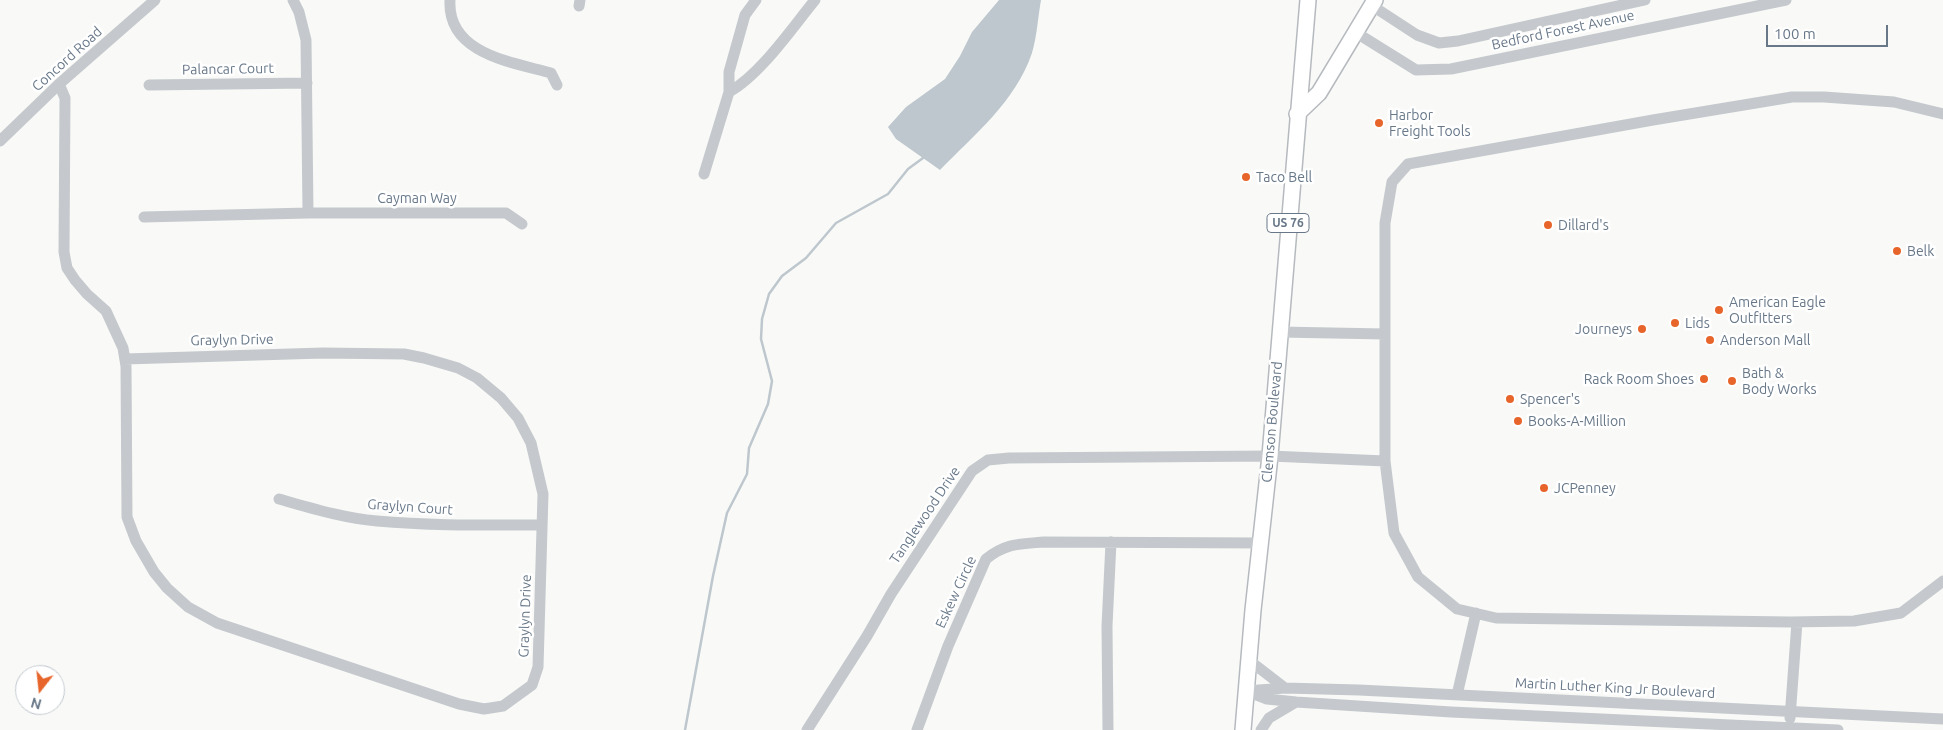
<!DOCTYPE html>
<html>
<head>
<meta charset="utf-8">
<style>
  body { margin:0 }
  #map { position:relative; width:1943px; height:730px; overflow:hidden; background:#f9faf7; font-family:Ubuntu,sans-serif }
  canvas { display:block }
  .north { position:absolute; left:15px; top:665px; width:50px; height:50px; box-sizing:border-box; background:#fff; border:1px solid #c3c9d0; border-radius:50%; rotate:196deg; font-size:14px; font-weight:700; line-height:20px; text-align:center; color:#687889 }
  .north::after { content:''; display:block; margin:auto; width:18px; height:22px; background:#e7652a; clip-path:polygon(50% 0,100% 100%,50% 72%,0 100%) }
  .scale { position:absolute; left:1766px; top:25px; width:122px; height:22px; box-sizing:border-box; border:2px solid #687889; border-top:0; padding-left:6px; font-size:15px; line-height:18px; white-space:nowrap; color:#687889; -webkit-text-stroke:4px #fff; paint-order:stroke }
</style>
</head>
<body>
<div id="map">
<canvas width="1943" height="730"></canvas>
<div class="north">N</div>
<div class="scale">100 m</div>
</div>
<script>
const c = document.querySelector('canvas').getContext('2d');
c.lineJoin = 'round';
function paint(path, color) { c.fillStyle = color; c.fill(path, 'evenodd'); }
function stroke(path, color, width, dash) { c.strokeStyle = color; c.lineWidth = width; c.lineCap = dash ? 'butt' : 'round'; c.setLineDash(dash || []); c.stroke(path); }
function label(font, color, halo, rows, align = 'center') {
  c.font = font + ' Ubuntu,sans-serif'; c.lineWidth = 5; c.setLineDash([]); c.textBaseline = 'middle'; c.strokeStyle = halo; c.fillStyle = color; for (const [text, x, y, turn = 0] of rows) {
    c.save(); c.translate(x, y); c.rotate((+turn || 0) * Math.PI / 180); c.textAlign = isNaN(turn) ? turn : align; if (halo) c.strokeText(text, 0, 0); c.fillText(text, 0, 0); c.restore();
  }
}
const water = new Path2D(`
  M999 0H1041C1038 17 1037 36 1032 53 1016 101 974 135 940 170L896 139 888 127 906 107 945 79 960 56 972 32Z`);
const stream = new Path2D(`
  M685 730 713 576 727 513 747 474 749 448 768 404 772 381 761 339 762 319 769 294 782 276 806 258 836 223 888 194 908 169 923 158`);
const minor = new Path2D(`
  M293 0 299 12 306 40 308 213
  M450 0C447 54 512 62 551 73L557 85
  M1371 5 1417 35 1439 43 1458 41 1645 0
  M579 6 580 0
  M1355 32 1416 70 1451 69 1786 0
  M59 84 65 98 64 252 67 268 75 280 87 294 106 311 123 348 126 366 127 517 136 541 154 572 167 588 188 607 217 623 459 704 484 709 503 706 532 685 538 667 543 494 531 443 518 418 501 398 477 378 458 368 424 358 404 354 323 353 125 359
  M149 85 307 83
  M729 92C760 75 792 28 815 0
  M1943 114 1894 102 1824 97H1792L1653 120 1408 164 1392 182 1385 223V461L1394 533 1418 577 1457 609 1496 618 1790 622 1854 621 1901 613 1943 581
  M0 141 59 84 155 0
  M704 174 729 92V72L745 15 756 0
  M144 217 308 213H506L522 224
  M1279 332 1385 334
  M279 499C311 508 343 518 377 521 432 526 487 525 542 525
  M1250 661 1285 688
  M1246 691 1285 688 1359 690 1943 719
  M1249 692 1267 699 1296 702 1451 712 1838 730
  M1457 695 1476 613
  M1790 718 1797 622
  M807 730 867 636 891 594 972 471 988 460 1009 458 1270 456 1385 461
  M917 730 948 646 986 559C1006 543 1020 544 1044 542L1261 543
  M1108 730 1107 626 1111 542
  M1261 730 1269 718 1296 702`);
const major = new Path2D(`
  M1297 114 1319 93 1375 0
  M1243 730 1253 610 1270 456 1308 0`);
const markers = [
  [1379,123,5,"#e7652a"],
  [1246,177,5,"#e7652a"],
  [1548,225,5,"#e7652a"],
  [1897,251,5,"#e7652a"],
  [1719,310,5,"#e7652a"],
  [1675,323,5,"#e7652a"],
  [1642,329,5,"#e7652a"],
  [1710,340,5,"#e7652a"],
  [1704,379,5,"#e7652a"],
  [1732,381,5,"#e7652a"],
  [1510,399,5,"#e7652a"],
  [1518,421,5,"#e7652a"],
  [1544,488,5,"#e7652a"]
];
const shields = [
  [1288,223,42]
];
const shieldNames = [
  ["US 76",1288,223]
];
const streetNames = [
  ["Bedford Forest Avenue",1563,30,-12],
  ["Concord Road",67,59,-42],
  ["Palancar Court",228,69,-1],
  ["Cayman Way",417,198],
  ["Graylyn Drive",232,340,-1],
  ["Clemson Boulevard",1272,422,-85],
  ["Graylyn Court",410,507,4],
  ["Tanglewood Drive",925,515,-56],
  ["Eskew Circle",956,592,-65],
  ["Graylyn Drive",525,616,-88],
  ["Martin Luther King Jr Boulevard",1615,688,3]
];
const poiNames = [
  ["Harbor",1389,115],
  ["Freight Tools",1389,131],
  ["Taco Bell",1256,177],
  ["Dillard's",1558,225],
  ["Belk",1907,251],
  ["American Eagle",1729,302],
  ["Outfitters",1729,318],
  ["Lids",1685,323],
  ["Journeys",1632,329,"right"],
  ["Anderson Mall",1720,340],
  ["Bath &",1742,373],
  ["Body Works",1742,389],
  ["Rack Room Shoes",1694,379,"right"],
  ["Spencer's",1520,399],
  ["Books-A-Million",1528,421],
  ["JCPenney",1554,488]
];
paint(water, '#bdc7cd');
stroke(stream, '#bdc7cd', 2.5);
stroke(major, '#b6babf', 18);
stroke(minor, '#c5c9cd', 11);
stroke(major, '#fff', 15);
for (const [x, y, r, color] of markers) { const dot = new Path2D(); dot.arc(x, y, r, 0, 2 * Math.PI); c.fillStyle = color; c.fill(dot); stroke(dot, '#fff', 2); }
for (const [x, y, w] of shields) { const box = new Path2D(); box.roundRect(x - w / 2, y - 9.5, w, 19, 4); c.fillStyle = '#fff'; c.fill(box); stroke(box, '#687889', 1); }
label('bold 12px', '#687889', null, shieldNames);
label('14px', '#687889', '#fff', streetNames);
label('14px', '#687889', '#fff', poiNames, 'left');
</script>
</body>
</html>
